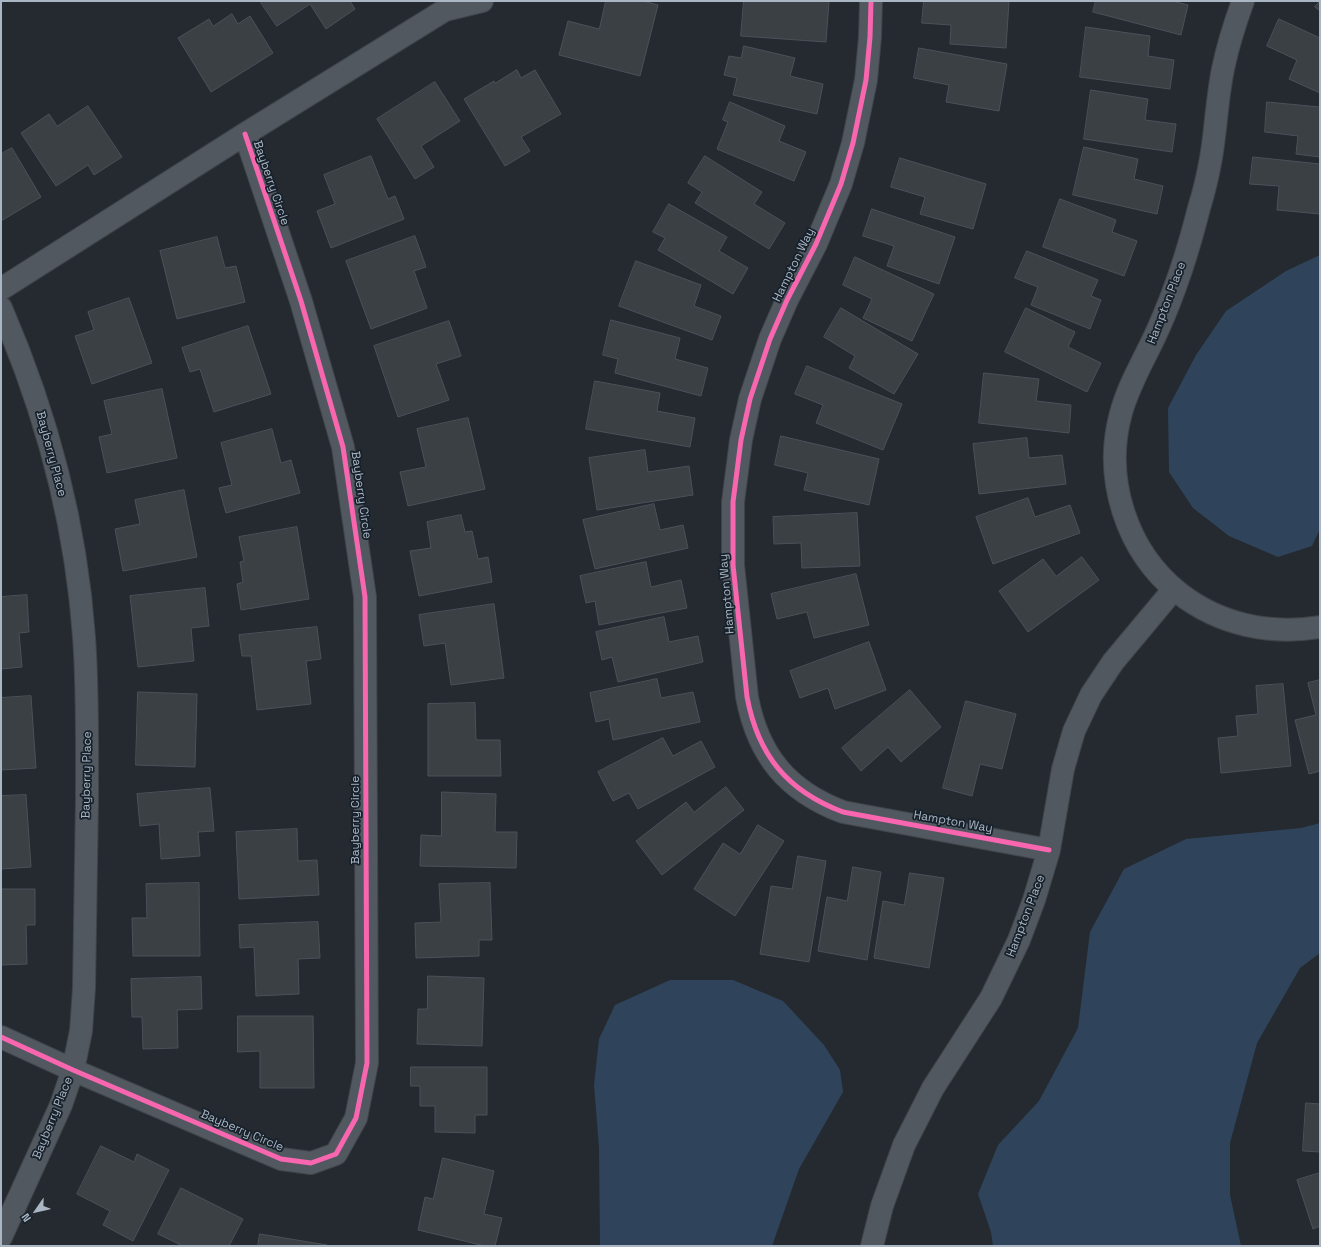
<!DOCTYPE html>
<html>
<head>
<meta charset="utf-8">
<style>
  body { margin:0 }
  #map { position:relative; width:1321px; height:1247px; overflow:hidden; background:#242a30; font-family:"Space Grotesk",sans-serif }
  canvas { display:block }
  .frame { position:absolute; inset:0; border:2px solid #abb6c4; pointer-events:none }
  .north { position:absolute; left:16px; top:1191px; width:40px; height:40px; -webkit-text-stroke:3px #17212b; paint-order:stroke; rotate:236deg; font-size:11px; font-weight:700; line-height:16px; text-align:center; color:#abb6c4 }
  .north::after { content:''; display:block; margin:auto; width:14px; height:18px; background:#abb6c4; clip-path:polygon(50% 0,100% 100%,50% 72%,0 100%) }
</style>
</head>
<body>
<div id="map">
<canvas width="1321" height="1247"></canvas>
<div class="frame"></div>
<div class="north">N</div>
</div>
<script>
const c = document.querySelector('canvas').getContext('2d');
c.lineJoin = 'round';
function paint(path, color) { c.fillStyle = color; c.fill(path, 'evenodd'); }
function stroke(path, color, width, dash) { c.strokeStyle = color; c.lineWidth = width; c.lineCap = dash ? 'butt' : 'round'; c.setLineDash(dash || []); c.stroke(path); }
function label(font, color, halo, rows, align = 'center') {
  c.font = font + ' "Space Grotesk",sans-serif'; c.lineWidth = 3.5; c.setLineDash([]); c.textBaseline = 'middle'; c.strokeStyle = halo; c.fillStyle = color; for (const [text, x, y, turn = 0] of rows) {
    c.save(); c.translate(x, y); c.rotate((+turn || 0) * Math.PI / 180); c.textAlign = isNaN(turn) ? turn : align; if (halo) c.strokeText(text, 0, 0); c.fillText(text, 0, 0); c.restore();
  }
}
const water = new Path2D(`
  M1320 255V529L1312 546 1278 557 1229 536 1193 508 1169 472 1168 408 1196 355 1226 311 1286 271Z
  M1320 823V953L1300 968 1257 1043 1230 1143V1195L1241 1246H993L991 1232 978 1194 998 1145 1039 1101 1078 1028 1090 932 1124 869 1186 839 1301 828Z
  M670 980H733L783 1001 824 1045 840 1070 843 1092 799 1169 772 1246H600L599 1147 594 1085 599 1039 615 1005Z`);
const building = new Path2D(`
  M260 1H350L355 9 326 29 310 4 277 26Z
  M606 1H643L658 5 640 76 559 55 568 21 599 29Z
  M744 1H829L826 42 741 36Z
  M924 1H1009L1006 48 950 44 951 25 922 23Z
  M1096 1H1172L1188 5 1181 35 1093 12Z
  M1320 1V11L1315 7Z
  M232 14 238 24 250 16 273 53 211 92 178 38 209 19 213 26Z
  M1279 19 1320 38V93L1289 79 1297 60 1267 46Z
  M1086 27 1150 36 1148 56 1174 60 1170 89 1080 77Z
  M744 46 795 58 790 76 823 84 817 114 733 95 737 78 724 75 729 56 741 58Z
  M919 48 1007 64 999 111 946 102 949 85 914 78Z
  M517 70 521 78 535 70 561 114 521 137 530 151 505 166 464 99 494 81 495 83Z
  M435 82 460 121 421 146 434 167 415 179 377 119Z
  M1091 90 1148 99 1145 120 1176 124 1172 152 1084 139Z
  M730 102 785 126 779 141 806 152 794 181 717 149 728 122 723 120Z
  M1267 102 1320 107V157L1296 154 1298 136 1265 132Z
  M88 106 122 157 94 175 88 165 56 186 21 133 49 114 57 126Z
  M1084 147 1138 159 1134 179 1163 186 1157 214 1073 195Z
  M12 148 41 197 1 221V154Z
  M371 156 388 199 395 196 404 219 331 248 317 211 335 204 324 175Z
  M705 156 762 192 754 204 785 223 769 249 695 203 702 192 688 183Z
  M1253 157 1320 164V214L1277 210 1279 186 1250 184Z
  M900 158 986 184 973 229 920 214 925 197 891 187Z
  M1060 199 1116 220 1112 232 1137 241 1124 276 1043 247Z
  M669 204 727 237 719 251 748 268 733 294 658 250 665 238 653 232Z
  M872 209 955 237 939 284 887 266 894 246 863 236Z
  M415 236 426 267 414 271 427 308 371 329 346 261Z
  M217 237 225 268 236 266 245 302 177 319 160 251Z
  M1027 251 1098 280 1091 296 1101 300 1090 329 1031 305 1038 287 1015 278Z
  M855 257 934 294 912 341 863 318 872 299 843 285Z
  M636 261 701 285 694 306 721 316 712 340 619 306Z
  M129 298 152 363 92 384 75 336 94 330 88 312Z
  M841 308 918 354 894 394 849 368 855 356 824 337Z
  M1026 308 1075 332 1068 347 1101 363 1087 392 1005 352Z
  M611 320 680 338 675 359 708 368 701 396 615 373 618 359 603 355Z
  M449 321 461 356 436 364 449 400 398 417 374 346Z
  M248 326 271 394 214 412 200 369 190 372 182 348Z
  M807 366 902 404 883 450 816 423 823 405 795 394Z
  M984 373 1039 379 1036 401 1071 405 1069 433 979 423Z
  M595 381 660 393 657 411 695 418 690 447 586 429Z
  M162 389 177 458 107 473 99 437 112 434 104 401Z
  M468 418 485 489 408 506 400 472 426 467 417 429Z
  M272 429 281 463 291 460 300 493 226 513 219 488 232 485 221 443Z
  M781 436 879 459 869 505 804 490 808 473 775 465Z
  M1027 438 1029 458 1062 455 1066 484 979 494 973 444Z
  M645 450 648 472 689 466 693 495 597 510 589 458Z
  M184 490 197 557 123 571 115 529 140 524 135 500Z
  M1028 498 1035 517 1070 505 1080 533 993 564 976 517Z
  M654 504 660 530 683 525 688 548 595 569 583 520Z
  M857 513 860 566 802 568 801 543 774 544 773 517Z
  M461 515 465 532 472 531 478 559 488 557 492 582 419 596 410 551 431 548 427 522Z
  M297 527 309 599 241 610 237 584 243 582 240 562 244 561 239 537Z
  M1082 557 1099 580 1028 632 999 591 1043 559 1056 576Z
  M646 562 651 587 681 580 687 608 599 625 595 601 586 603 580 576Z
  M856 574 869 625 814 638 807 612 777 619 771 594Z
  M205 588 209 626 191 628 194 661 138 667 130 596Z
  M27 595 29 632 19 633 22 667 1 669V597Z
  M494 604 504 678 451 685 445 643 424 646 419 615Z
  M664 617 669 642 698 636 703 662 618 682 612 657 602 660 596 632Z
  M317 627 321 659 306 661 311 704 257 710 251 656H242L239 635Z
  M869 642 886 690 835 709 828 688 800 698 790 671Z
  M657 679 661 698 693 692 700 722 613 740 609 719 596 722 590 693Z
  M1320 680V771L1309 774 1295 720 1316 715 1308 683Z
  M1283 684 1291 766 1221 773 1218 738 1238 736 1236 716 1258 714 1256 686Z
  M910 690 941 727 901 762 888 747 861 771 842 748Z
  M138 692 197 694 195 767 136 765Z
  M31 696 36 768 1 770V698Z
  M966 701 1016 714 1002 769 980 764 972 796 943 788Z
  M475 703 476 740H500L501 776H428V704Z
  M663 738 673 756 701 741 715 767 638 809 629 793 613 801 598 772Z
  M726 787 744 810 662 875 636 841 686 802 694 812Z
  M210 788 214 831 198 832 200 856 161 859 159 824 140 826 137 794Z
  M442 792 496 794 495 832H517L516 868 420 866 421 835 441 836Z
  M26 795 31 867 1 869V796Z
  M758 825 784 841 735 916 694 889 723 843 740 854Z
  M297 829 298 861 317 860 319 895 239 899 236 832Z
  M798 856 826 861 809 962 760 954 771 886 792 889Z
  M853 867 881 872 867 960 818 951 827 897 847 901Z
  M910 873 944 878 929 968 874 958 883 901 904 905Z
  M199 883 200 956H133L132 918H147L146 884Z
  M490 883 492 940H479V956L416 958 415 923 441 922 439 884Z
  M1 889H35V925H26L27 964 1 965Z
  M318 922 320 958 298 959 299 994 256 996 254 947 240 948 239 925Z
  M428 976 484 978 482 1046 417 1044 418 1009H427Z
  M201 977 202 1009 177 1010 178 1048 143 1049 142 1017H132L131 979Z
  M238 1016H313L314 1088H260V1051L238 1052Z
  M411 1067H487V1115H475V1133L435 1132V1106H420V1086H411Z
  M1306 1103 1320 1104V1152L1303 1151Z
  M101 1146 134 1162 137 1154 169 1170 133 1241 103 1225 110 1211 77 1194Z
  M443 1158 494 1171 484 1214 502 1218 495 1246H485L418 1230 425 1197 433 1199Z
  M1320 1173V1226L1313 1229 1297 1180Z
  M181 1188 243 1219 229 1246H183L158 1234Z
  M260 1234 327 1245 326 1246H258Z`);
const minor = new Path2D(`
  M871 1 870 37 866 80 853 143 841 184 816 244 787 300 770 339 750 399 741 440 733 502V565L747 697C758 755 787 791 843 812L1049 850
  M1243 1C1235 23 1228 45 1223 69 1217 98 1216 129 1211 158 1208 175 1204 192 1199 208 1189 248 1176 289 1159 327 1147 355 1129 383 1121 413 1103 478 1126 551 1179 593 1220 625 1270 635 1320 627
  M1 289 245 134 445 10 482 1
  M1 308C46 412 76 524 84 637 88 691 87 746 87 800 86 863 85 925 84 988L81 1031 73 1070 61 1105 1 1237
  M1 1037 73 1070 281 1159 311 1163 336 1154 356 1118 367 1063 365 597 343 447 301 301 245 134
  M872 1246 882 1206 904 1145 933 1088 991 998 1019 940 1034 900 1049 850 1063 769 1074 731 1091 695 1113 662 1174 589`);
const cycleway = new Path2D(`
  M871 1 870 37 866 80 853 143 841 184 816 244 787 300 770 339 750 399 741 440 733 502V565L747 697C758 755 787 791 843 812L1049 850
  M1 1037 73 1070 281 1159 311 1163 336 1154 356 1118 367 1063 365 597 343 447 301 301 245 134`);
const streetNames = [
  ["Bayberry Circle",271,183,71],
  ["Hampton Way",794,265,-64],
  ["Hampton Place",1167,303,-69],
  ["Bayberry Place",51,454,75],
  ["Bayberry Circle",361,495,82],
  ["Hampton Way",727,594,-95],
  ["Bayberry Place",87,775,-89],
  ["Bayberry Circle",356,820,-90],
  ["Hampton Way",953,822,10],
  ["Hampton Place",1026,916,-69],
  ["Bayberry Place",53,1118,-68],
  ["Bayberry Circle",242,1131,23]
];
paint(water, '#2f445a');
paint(building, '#3b4045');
stroke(building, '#4b5159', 1);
stroke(minor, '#404449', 24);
stroke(minor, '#525860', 22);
stroke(cycleway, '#f766af', 5);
label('12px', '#abb6c4', '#17212b', streetNames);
</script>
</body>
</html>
